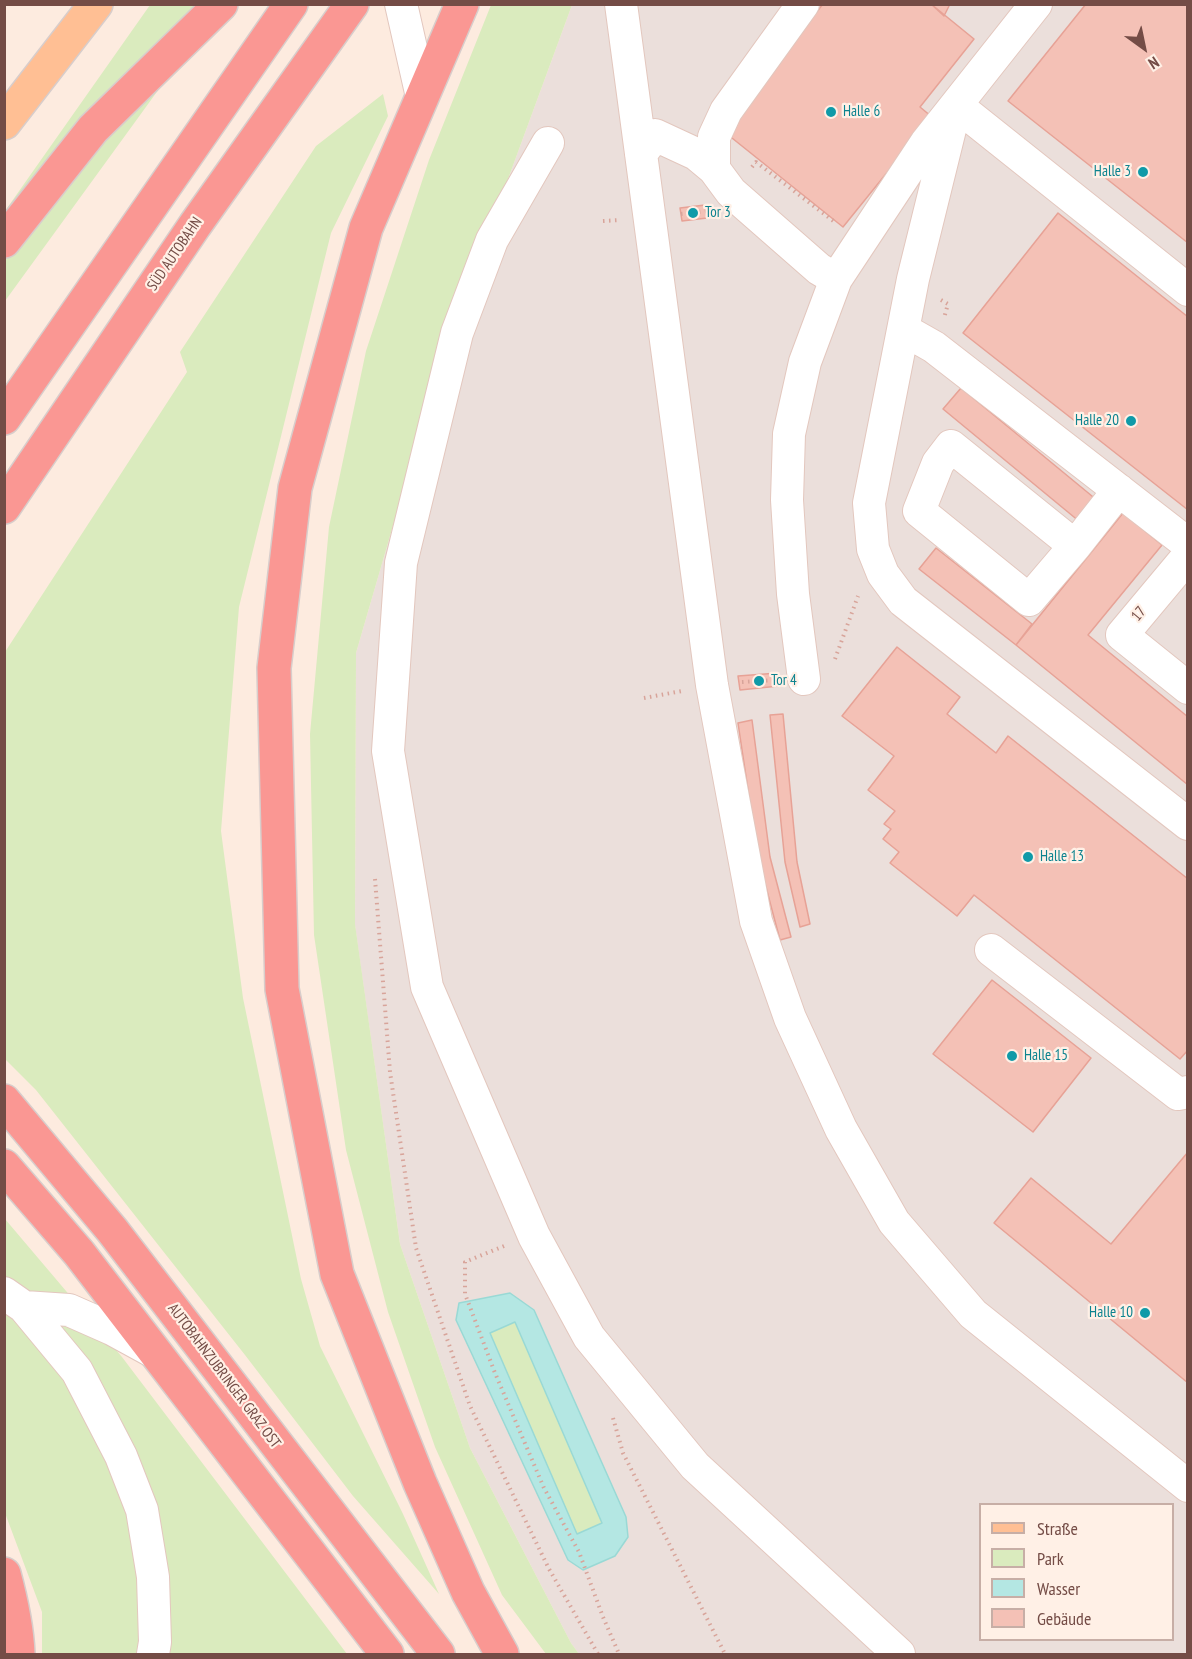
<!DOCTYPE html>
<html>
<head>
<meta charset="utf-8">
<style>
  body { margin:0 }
  #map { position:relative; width:1192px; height:1659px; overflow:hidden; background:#fdebdf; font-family:"PT Sans Narrow",sans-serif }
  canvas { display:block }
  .frame { position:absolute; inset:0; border:6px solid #744c46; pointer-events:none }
  .legend { position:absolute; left:979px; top:1503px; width:195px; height:138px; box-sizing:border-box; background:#fff0e6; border:2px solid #c7aea6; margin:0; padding:8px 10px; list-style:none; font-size:18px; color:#744c46 }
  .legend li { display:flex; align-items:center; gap:12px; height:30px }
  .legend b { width:30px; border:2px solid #c7aea6 }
  .north { position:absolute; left:1114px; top:18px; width:60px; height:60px; -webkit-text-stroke:4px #fff0e6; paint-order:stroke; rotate:147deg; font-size:16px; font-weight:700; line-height:24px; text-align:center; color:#744c46 }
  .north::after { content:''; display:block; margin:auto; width:21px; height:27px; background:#744c46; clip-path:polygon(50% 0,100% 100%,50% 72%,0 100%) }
</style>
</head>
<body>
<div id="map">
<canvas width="1192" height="1659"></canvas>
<div class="frame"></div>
<ul class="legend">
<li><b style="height:8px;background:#ffbf94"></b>Straße</li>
<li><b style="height:16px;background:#daebbe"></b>Park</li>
<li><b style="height:16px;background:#b4e7e3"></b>Wasser</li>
<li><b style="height:16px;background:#f4c1b6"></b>Gebäude</li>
</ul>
<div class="north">N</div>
</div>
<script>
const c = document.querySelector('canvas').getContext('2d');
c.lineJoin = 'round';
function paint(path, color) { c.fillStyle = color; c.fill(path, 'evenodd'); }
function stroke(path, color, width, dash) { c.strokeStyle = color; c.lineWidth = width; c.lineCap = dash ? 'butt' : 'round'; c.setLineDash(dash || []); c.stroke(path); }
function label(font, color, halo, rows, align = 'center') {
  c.font = font + ' "PT Sans Narrow",sans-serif'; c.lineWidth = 4.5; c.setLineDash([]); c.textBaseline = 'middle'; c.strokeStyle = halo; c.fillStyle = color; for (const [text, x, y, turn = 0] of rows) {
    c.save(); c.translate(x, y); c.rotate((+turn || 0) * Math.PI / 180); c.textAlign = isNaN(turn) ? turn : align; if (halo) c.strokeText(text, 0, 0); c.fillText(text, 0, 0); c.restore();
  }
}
const industrial = new Path2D(`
  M572 5H1187V1654H579L571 1643 470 1448 400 1244 355 925 356 653 440 364ZM980 1504H1172V1640H980Z`);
const green = new Path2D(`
  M150 5H220L5 301V211Z
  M491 5H572L440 364 356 653 355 924 400 1244 470 1448 571 1643 579 1654H546L502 1595 435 1447 388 1312 346 1150 314 935 310 734 329 527 366 351 429 160Z
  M383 94 388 116 331 233 239 607 221 831 243 998 301 1279 320 1346 403 1514 439 1594 353 1496 245 1355 36 1090 4 1058 5 652 187 372 180 352 316 146Z
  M5 1219 122 1357 347 1654H42V1612L5 1513Z
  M515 1322 602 1523 577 1534 489 1333Z`);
const water = new Path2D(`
  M510 1293 534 1310 626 1517 628 1537 615 1556 583 1570 568 1560 456 1320 459 1303ZM515 1322 602 1523 577 1534 490 1333Z`);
const building = new Path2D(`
  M823 4H931L974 39 920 107 932 117 843 227 722 130Z
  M931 4H950L944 16Z
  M1086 4H1188V243L1008 101Z
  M705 205 707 218 682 221 680 208Z
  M1058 213 1188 317V510L963 333Z
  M961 388 1098 501 1080 522 943 409Z
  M1123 513 1162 545 1088 635 1188 717V785L1016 645Z
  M936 548 1032 624 1016 645 919 569Z
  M897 647 960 697 947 714 996 753 1008 736 1188 879V1050L1180 1059 974 895 957 916 890 863 899 852 883 839 891 829 884 824 895 811 868 790 894 756 842 716Z
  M778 673 779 686 740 690 738 676Z
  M783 714 797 862 810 924 800 927 785 862 770 715Z
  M752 720 770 857 791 937 780 940 758 857 738 723Z
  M992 980 1091 1058 1033 1132 933 1054Z
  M1188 1152V1383L994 1223 1031 1178 1111 1244Z`);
const path = new Path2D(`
  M752 167 756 162 836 223
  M681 214 706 211
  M603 221 620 220
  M941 300 948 304 944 318
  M835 659 858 596
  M742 682 774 680
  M644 698 682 691
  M375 879 390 1072 416 1248 470 1406 549 1569 598 1654
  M504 1246 465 1262V1294L495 1373 544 1488 579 1552 603 1617 619 1654
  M613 1418 623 1453 725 1654`);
const minor = new Path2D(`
  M401 4 422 97
  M621 4 712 685 756 921 790 1018 841 1129 894 1222 973 1314 1188 1486
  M548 143 492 240 457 333 401 563 388 751 427 987 534 1236 589 1337 695 1466 899 1654
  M641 154 655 135 696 154 714 169 731 192 819 269 836 279
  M714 169V137L726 111 803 4
  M1188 290 956 105 913 279 869 503 873 549 883 574 903 601 1188 824
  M904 330 934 347 1188 544
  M1075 546 951 446 938 463 919 511 1029 600 1075 546 1119 490
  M1188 556 1122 635 1188 688
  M804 679 793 594 787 500 789 434 805 362 836 279 926 143 1036 4
  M991 950 1178 1094 1188 1092
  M4 1293 24 1307 77 1371 121 1456 142 1510 153 1577 155 1642 153 1654
  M24 1307 69 1310 112 1329 154 1352`);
const major = new Path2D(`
  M4 123 96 4`);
const highway = new Path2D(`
  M462 4 366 228 295 488 274 668 282 989 337 1274 420 1483 468 1592 502 1654
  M4 241 93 129 221 4
  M4 418 291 4
  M4 507 195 225 352 4
  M4 1101 112 1230 438 1654
  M4 1166 79 1253 387 1654
  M4 1574C11 1600 17 1627 18 1654`);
const markers = [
  [831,112,6,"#0f9aa8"],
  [1143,172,6,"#0f9aa8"],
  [693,213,6,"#0f9aa8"],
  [1131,421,6,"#0f9aa8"],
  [759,681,6,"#0f9aa8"],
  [1028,857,6,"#0f9aa8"],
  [1012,1056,6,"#0f9aa8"],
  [1145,1313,6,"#0f9aa8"]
];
const cultureNames = [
  ["Halle 6",843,112],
  ["Halle 3",1131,172,"right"],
  ["Tor 3",705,213],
  ["Halle 20",1119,421,"right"],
  ["Tor 4",771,681],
  ["Halle 13",1040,857],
  ["Halle 15",1024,1056],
  ["Halle 10",1133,1313,"right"]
];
const streetNames = [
  ["SÜD AUTOBAHN",175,254,-56],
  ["17",1139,614,-50],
  ["AUTOBAHNZUBRINGER GRAZ OST",224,1376,53]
];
paint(industrial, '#ebdfdb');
paint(green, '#daebbe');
paint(water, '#b4e7e3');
stroke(water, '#99d9d5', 1.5);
paint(building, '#f4c1b6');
stroke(building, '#e7a296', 1.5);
stroke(minor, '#e3c7be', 34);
stroke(major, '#d8cdcb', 36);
stroke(highway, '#d8cdcb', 36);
stroke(path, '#d8a49a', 4, [1.5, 4.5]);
stroke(minor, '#fff', 32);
stroke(major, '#ffbf94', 33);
stroke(highway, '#fa9793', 33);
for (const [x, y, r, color] of markers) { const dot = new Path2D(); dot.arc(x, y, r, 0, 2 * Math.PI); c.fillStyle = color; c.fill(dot); stroke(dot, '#fff0e6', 2); }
label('15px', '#0d838f', '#fff0e6', cultureNames, 'left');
label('15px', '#744c46', '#fff0e6', streetNames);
</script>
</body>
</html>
